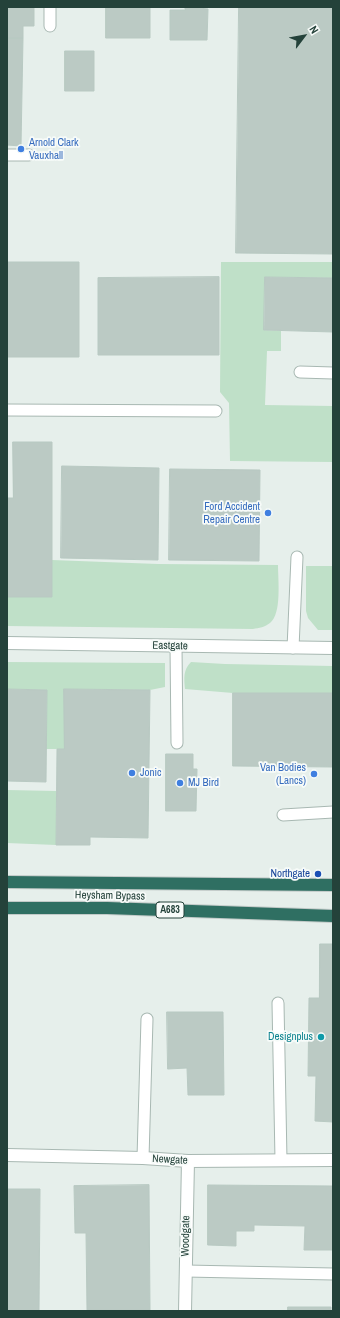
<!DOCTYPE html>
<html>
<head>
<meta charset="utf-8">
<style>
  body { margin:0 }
  #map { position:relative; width:340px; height:1318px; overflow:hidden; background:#e6efeb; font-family:"Archivo Narrow",sans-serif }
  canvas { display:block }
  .frame { position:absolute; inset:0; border:8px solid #24423a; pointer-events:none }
  .north { position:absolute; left:284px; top:16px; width:40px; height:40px; -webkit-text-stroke:3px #f7fbf9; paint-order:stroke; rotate:58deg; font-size:11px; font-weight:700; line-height:16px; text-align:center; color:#24423a }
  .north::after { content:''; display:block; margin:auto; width:14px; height:18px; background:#24423a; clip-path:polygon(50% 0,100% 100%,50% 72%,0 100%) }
</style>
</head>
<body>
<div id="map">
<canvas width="340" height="1318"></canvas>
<div class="frame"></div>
<div class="north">N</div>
</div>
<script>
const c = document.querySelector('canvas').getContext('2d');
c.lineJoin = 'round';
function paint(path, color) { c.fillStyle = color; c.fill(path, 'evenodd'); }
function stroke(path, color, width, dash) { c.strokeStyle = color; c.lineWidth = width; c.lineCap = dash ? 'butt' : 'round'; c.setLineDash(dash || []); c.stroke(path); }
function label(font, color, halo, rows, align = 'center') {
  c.font = font + ' "Archivo Narrow",sans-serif'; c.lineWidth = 3.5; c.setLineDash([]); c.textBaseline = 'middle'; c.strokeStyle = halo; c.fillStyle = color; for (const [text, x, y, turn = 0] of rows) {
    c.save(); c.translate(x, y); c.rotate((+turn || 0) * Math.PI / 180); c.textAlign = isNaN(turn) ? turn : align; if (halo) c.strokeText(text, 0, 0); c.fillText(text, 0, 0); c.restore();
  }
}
const green = new Path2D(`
  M221 262H333V278L265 277 264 330 281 331V351H267L265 405 333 406V462L230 461 229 403 220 392Z
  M52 560 158 564 278 565C278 579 282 614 270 623 265 627 259 628 253 629L7 626V597Z
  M306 566H333V630H318L308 618 306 611Z
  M7 662 165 663V687L150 690 64 689V749H46L47 690 7 689Z
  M191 662 225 664 333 666V693H233L185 689C184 678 183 670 191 662Z
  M7 790 56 791V845L7 843Z`);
const building = new Path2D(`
  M7 7H34V26H23V38H7Z
  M106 7H150V38H106Z
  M185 7H199V8L208 9 207 40H170V10H185Z
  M239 7H333V254L236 253Z
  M7 38H23L21 146 7 145Z
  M65 51H94V91H65Z
  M7 262H79V357H7Z
  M219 277V355H98V278Z
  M265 277 333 278V332L264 330Z
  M13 442H52V597H7V498H13Z
  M62 466 159 468 158 560 61 558Z
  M170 469 260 470 259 561 169 560Z
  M7 689 47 690 46 782 7 781Z
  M64 689 150 690 148 838 90 837V845H56L57 749H64Z
  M233 693H333V767L233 766Z
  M166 754H193V769H197L196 811H166Z
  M320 944H333V1122L315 1121 316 1076H308L309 998H319Z
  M167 1012H223L224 1095H188L187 1068 168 1069Z
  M149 1185 150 1310H87L86 1233H75L74 1186Z
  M208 1185 333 1186V1250H304L305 1226 254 1225V1231H236V1246L208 1245Z
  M7 1189H40L39 1311H7Z
  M288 1307H331V1311H288Z`);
const lane = new Path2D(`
  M50 7V26
  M7 155H29
  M300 372 333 373
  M7 410 216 411
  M176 646 177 743
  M293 648 297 557
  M283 815 333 812
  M278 1003 281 1160
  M143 1158 147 1019
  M186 1271 333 1274`);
const street = new Path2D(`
  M7 643 333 648
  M7 1155 143 1158 188 1161 333 1160
  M185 1311 188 1161`);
const highway = new Path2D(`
  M7 882 333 885
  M7 908H107L333 916`);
const markers = [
  [21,149,4,"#3f7fe0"],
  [268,513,4,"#3f7fe0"],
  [132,773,4,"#3f7fe0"],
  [314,774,4,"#3f7fe0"],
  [180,783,4,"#3f7fe0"],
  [318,874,4,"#1a4fb4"],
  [321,1037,4,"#0f9aa8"]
];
const shields = [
  [170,910,28]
];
const shieldNames = [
  ["A683",170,910]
];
const shopNames = [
  ["Arnold Clark",29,143],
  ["Vauxhall",29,156],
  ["Ford Accident",260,507,"right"],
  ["Repair Centre",260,520,"right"],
  ["Van Bodies",306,768,"right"],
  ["(Lancs)",306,781,"right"],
  ["Jonic",140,773],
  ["MJ Bird",188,783]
];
const streetNames = [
  ["Eastgate",170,646,1],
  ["Heysham Bypass",110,896,1],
  ["Newgate",170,1160,3],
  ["Woodgate",186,1236,-89]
];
const transitNames = [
  ["Northgate",310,874]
];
const cultureNames = [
  ["Designplus",313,1037]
];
paint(green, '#bfe0c8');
paint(building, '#bbcac4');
stroke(building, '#b8c9c2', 1);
stroke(lane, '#a8b8b2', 13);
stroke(street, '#a8b8b2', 14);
stroke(highway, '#c2cac8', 14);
stroke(lane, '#fff', 11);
stroke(street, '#fff', 12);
stroke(highway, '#2f6f62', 12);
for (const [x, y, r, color] of markers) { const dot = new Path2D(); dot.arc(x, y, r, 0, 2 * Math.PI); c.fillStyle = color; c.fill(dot); stroke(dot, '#f7fbf9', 1.5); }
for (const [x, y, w] of shields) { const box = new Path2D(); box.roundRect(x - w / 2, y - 8, w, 16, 3); c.fillStyle = '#f7fbf9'; c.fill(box); stroke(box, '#24423a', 1); }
label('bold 10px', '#24423a', null, shieldNames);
label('11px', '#366cbe', '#f7fbf9', shopNames, 'left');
label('11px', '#24423a', '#f7fbf9', streetNames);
label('11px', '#164399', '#f7fbf9', transitNames, 'right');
label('11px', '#0d838f', '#f7fbf9', cultureNames, 'right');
</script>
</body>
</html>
